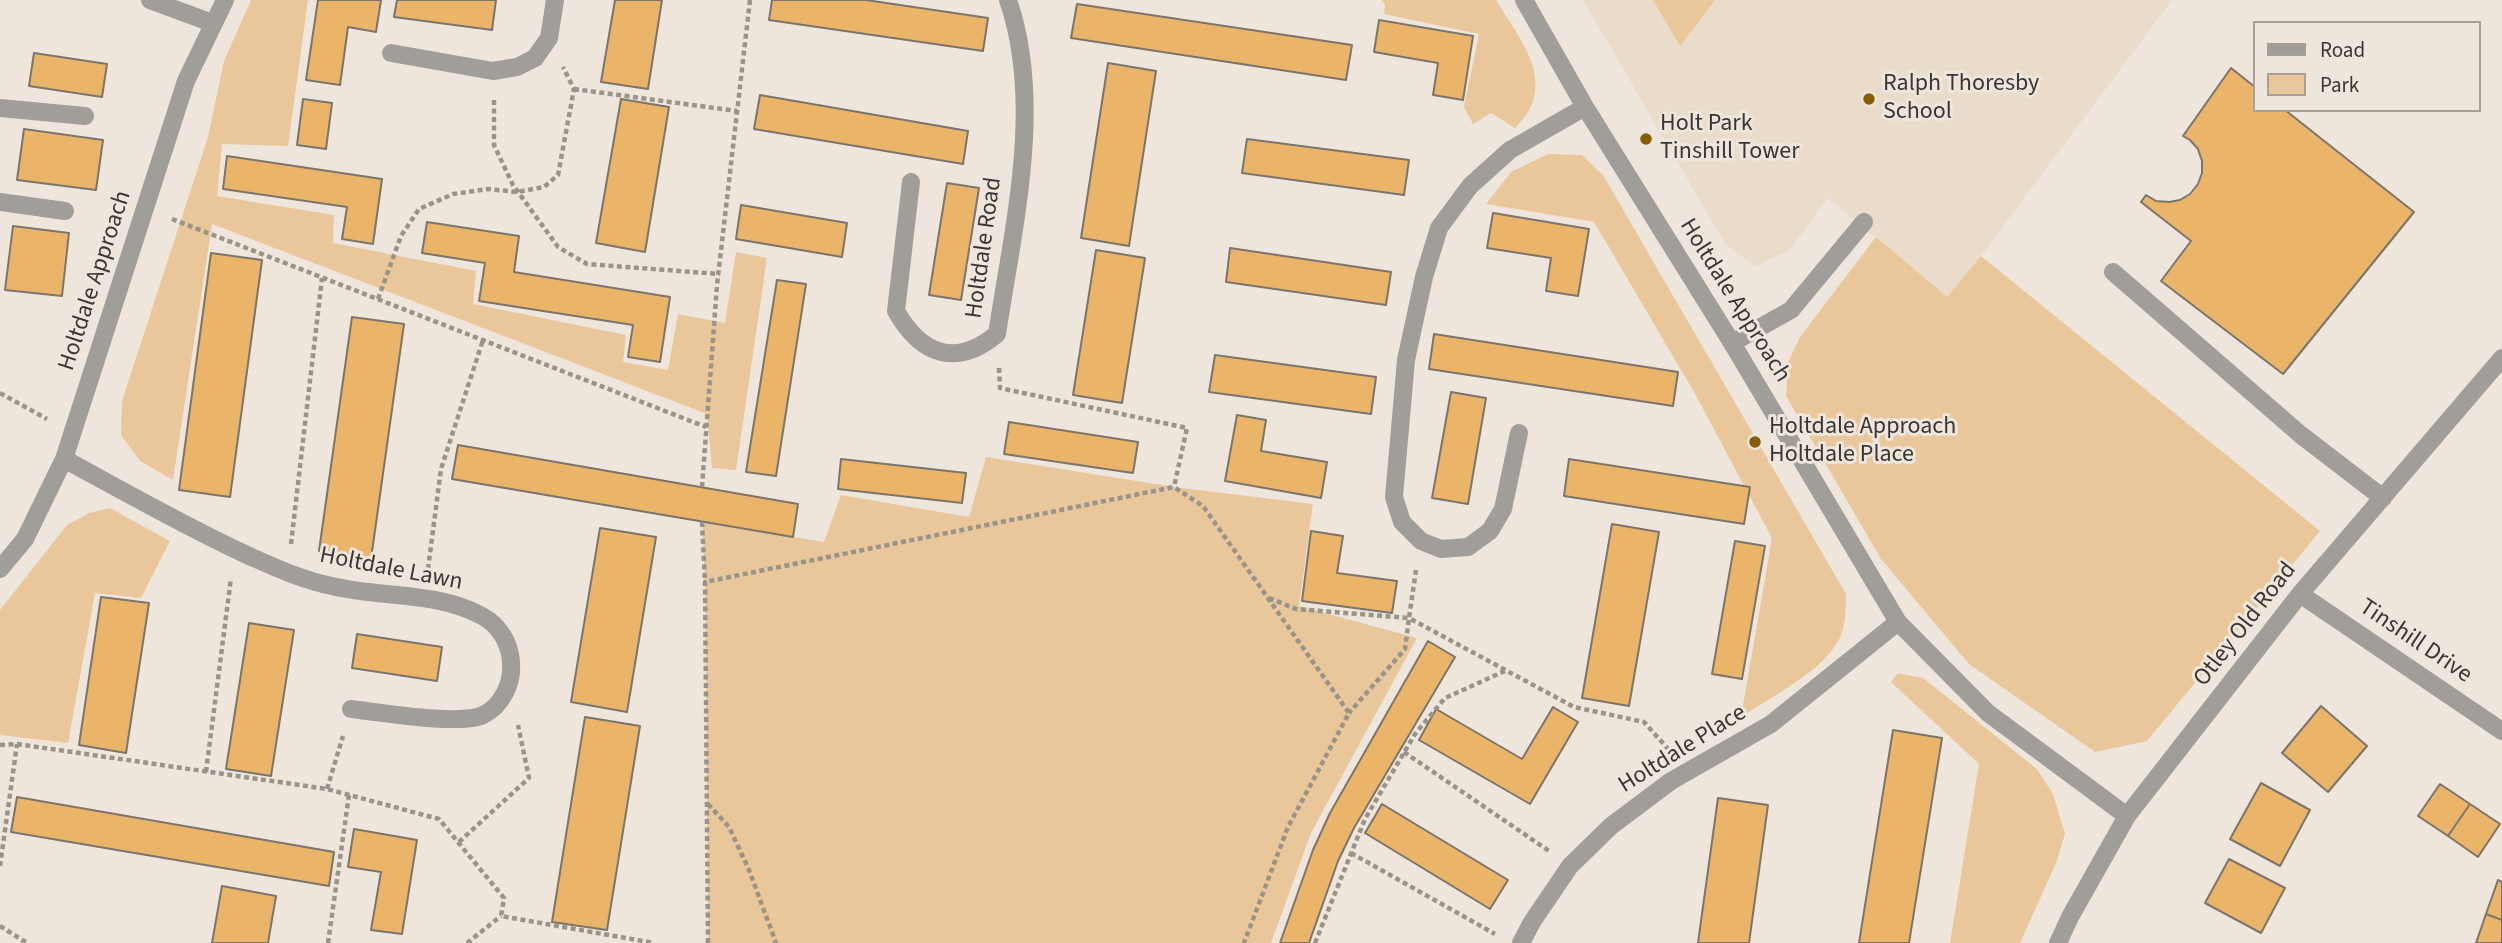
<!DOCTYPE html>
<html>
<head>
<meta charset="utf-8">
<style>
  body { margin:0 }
  #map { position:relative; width:2502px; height:943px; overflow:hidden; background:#eee6dc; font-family:"Source Sans 3",sans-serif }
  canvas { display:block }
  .legend { position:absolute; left:2253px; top:21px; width:228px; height:91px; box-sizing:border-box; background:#eee6dc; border:2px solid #a6a098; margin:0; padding:9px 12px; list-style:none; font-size:21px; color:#3a3733 }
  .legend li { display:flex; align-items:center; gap:14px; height:35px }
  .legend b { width:35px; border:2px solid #a6a098 }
</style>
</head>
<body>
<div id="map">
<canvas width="2502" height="943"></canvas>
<ul class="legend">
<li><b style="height:9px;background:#a19e99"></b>Road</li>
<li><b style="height:19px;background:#e9c79a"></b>Park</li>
</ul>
</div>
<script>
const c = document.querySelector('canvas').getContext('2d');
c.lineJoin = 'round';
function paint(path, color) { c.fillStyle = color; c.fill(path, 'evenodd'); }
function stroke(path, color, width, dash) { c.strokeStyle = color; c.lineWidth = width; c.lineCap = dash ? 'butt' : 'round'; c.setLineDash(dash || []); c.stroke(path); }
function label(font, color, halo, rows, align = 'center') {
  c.font = font + ' "Source Sans 3",sans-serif'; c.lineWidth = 6; c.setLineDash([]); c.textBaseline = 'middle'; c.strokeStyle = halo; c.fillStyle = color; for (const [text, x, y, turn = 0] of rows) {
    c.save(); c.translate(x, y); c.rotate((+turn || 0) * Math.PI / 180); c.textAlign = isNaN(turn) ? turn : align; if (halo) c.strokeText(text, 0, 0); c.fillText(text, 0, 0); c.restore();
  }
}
const built = new Path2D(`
  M1583 0H2172L1981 256 1947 298 1828 198 1789 251 1755 266 1726 245Z`);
const green = new Path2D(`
  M251 0H308L288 146 222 144 217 196 334 215 333 243 476 271 473 304 626 335 623 362 668 370 678 314 725 323 736 252 767 258 736 470 712 468 707 414 212 224 173 480 140 461 121 435 122 401 208 137 224 61Z
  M1381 0H1496C1521 41 1560 85 1515 128L1491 113 1473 124 1464 107 1479 34 1384 14 1385 4Z
  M1653 0H1715L1680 46Z
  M1548 154 1582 155 1603 175 1846 594C1846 610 1846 629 1837 643 1819 673 1771 697 1741 717L1772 538 1694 392 1594 222 1486 204 1511 172Z
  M1876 237 1947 297 1981 256 2320 531 2147 741 2095 752 1969 664 1881 559 1786 396 1788 362 1800 337Z
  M986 457 1174 487 1313 504 1299 606 1417 638 1311 833 1271 943H708L705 582 702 522 824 542 841 495 969 517Z
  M110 508 170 541 141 598 95 593 68 743 0 735V610L67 525 89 513Z
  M1898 673 1923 678 2037 769 2053 794 2065 834 2056 863 2020 943H1950L1979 764 1891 682Z`);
const building = new Path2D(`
  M318 0H381L376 32 348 27 340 85 306 80Z
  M397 0H496L492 30 394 17Z
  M615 0H662L648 89 601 82Z
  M772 0H866L988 18 983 51 769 20Z
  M1077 4 1352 45 1346 80 1071 38Z
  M1379 20 1473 36 1463 100 1433 95 1438 63 1374 52Z
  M34 53 107 64 102 97 29 86Z
  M1108 63 1156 71 1129 246 1081 238Z
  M2231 68 2255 87V110H2285L2414 212 2283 374 2161 281 2191 241 2141 202 2146 195 2156 201 2169 202 2180 200 2190 194 2198 184 2202 173V161L2198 149 2190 140 2183 136Z
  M760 95 968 131 963 164 754 129Z
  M303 99 332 103 326 149 297 145Z
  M621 99 669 107 645 252 596 243Z
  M24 129 103 140 96 190 17 180Z
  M1247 139 1409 160 1404 195 1242 173Z
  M227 156 382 179 373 244 342 239 347 207 223 189Z
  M947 183 979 188 961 300 929 295Z
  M741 205 847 223 842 257 736 239Z
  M1493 213 1589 229 1578 296 1546 291 1551 258 1487 248Z
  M427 222 519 236 514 272 670 297 660 362 628 357 633 325 479 301 485 263 422 253Z
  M13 226 69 233 62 296 5 290Z
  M1230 248 1391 272 1386 305 1226 282Z
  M1096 250 1145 258 1122 403 1073 395Z
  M211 253 262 260 230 497 179 490Z
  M777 280 806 284 776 476 746 472Z
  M352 317 404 324 371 559 319 551Z
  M1434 334 1678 372 1673 406 1429 369Z
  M1215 355 1376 377 1371 414 1209 392Z
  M1451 392 1486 398 1468 504 1432 498Z
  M1237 415 1266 420 1261 451 1327 462 1321 498 1225 481Z
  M1009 422 1138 442 1133 473 1004 454Z
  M458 445 798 504 793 537 452 479Z
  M841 459 966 473 962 503 838 489Z
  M1569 459 1750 487 1744 524 1564 496Z
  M1612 524 1659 532 1629 706 1582 698Z
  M600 528 656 537 627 712 571 702Z
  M1311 531 1343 536 1337 573 1397 581 1392 613 1302 601Z
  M1735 541 1765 546 1742 679 1712 674Z
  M101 597 149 603 126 753 79 745Z
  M249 623 294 630 271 776 226 769Z
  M357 634 442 647 437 681 352 668Z
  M1428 641 1455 657 1354 828 1338 861 1309 943H1280L1313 850 1330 813Z
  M2321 706 2367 746 2328 792 2282 753Z
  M1553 707 1578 722 1530 804 1419 740 1436 709 1522 759Z
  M585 717 640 726 607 930 552 922Z
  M1893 730 1942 738 1909 943H1859Z
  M2261 783 2310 810 2280 866 2230 839Z
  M2440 784 2470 804 2448 836 2418 816Z
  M17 797 334 852 329 886 11 832Z
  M1718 798 1768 805 1749 943H1698Z
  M1382 804 1508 880 1490 909 1365 833Z
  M2470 804 2500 824 2478 857 2448 836Z
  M354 829 417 840 402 934 371 930 381 872 348 867Z
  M2229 859 2285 888 2261 933 2205 903Z
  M2498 880 2502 882V920L2486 914Z
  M222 886 276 896 268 943H212Z
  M2486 914 2502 920V943H2476Z`);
const path = new Path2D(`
  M574 89 737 111
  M494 100V145L513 185 558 247 587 264 719 274
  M172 219 706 427
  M378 299 401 236 419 209 453 194 488 189 517 192 544 187 558 175 574 89 563 67
  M999 368 1000 388 1187 428 1174 487
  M0 393 47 419
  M702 487 717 285 750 0
  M702 522 705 582
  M291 544 322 278
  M428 569 441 469 483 340
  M1416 570 1409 618 1574 707 1644 722 1669 750
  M1269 598 1296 609 1409 618 1405 649 1349 713
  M0 745 17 744 327 789 439 819 504 898 501 916 654 943
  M1404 752 1549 851
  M206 772 231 578
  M327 789 343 736
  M708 804 729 827 749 870 776 943
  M459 842 529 778 518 725
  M1351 853 1495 934
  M0 866 17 744
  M0 926 27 943
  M328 943 349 795
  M467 943 501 916
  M708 943 705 582 1174 487 1203 506 1349 713 1288 827 1244 943
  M1315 943 1365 819 1415 734 1445 698 1505 671`);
const minor = new Path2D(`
  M150 0 212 23
  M1524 0 1585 107 1732 343 1898 622 1988 713 2127 816
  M391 53 493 71 517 67 535 58 549 38 555 0
  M0 108 85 116
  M911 182 896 311C921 355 956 368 997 334 1013 228 1044 104 1008 0
  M0 202 65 211
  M2113 272 2301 435 2383 498
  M1732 343 1791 310 1864 222
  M1519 433 1503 509 1490 531 1468 547 1441 549 1421 541 1402 522 1394 497 1406 360 1424 277 1439 228 1470 186 1510 150 1585 107
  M64 459C125 492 184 526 247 555 274 567 302 580 332 586 380 598 437 591 482 616 499 625 510 643 511 662 513 683 502 706 483 715 460 726 379 712 351 709
  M0 569 25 539 64 459 186 81 225 0
  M2300 594 2502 731
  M1521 943 1532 922 1570 866 1611 826 1671 781 1771 724 1898 622
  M2058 943 2070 917 2127 816 2300 594 2502 358`);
const markers = [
  [1869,99,7,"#8a5b01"],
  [1646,139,7,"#8a5b01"],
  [1755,442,7,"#8a5b01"]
];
const poiNames = [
  ["Ralph Thoresby",1883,85],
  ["School",1883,113],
  ["Holt Park",1660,125],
  ["Tinshill Tower",1660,153],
  ["Holtdale Approach",1769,428],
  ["Holtdale Place",1769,456]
];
const streetNames = [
  ["Holtdale Road",985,248,-82],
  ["Holtdale Approach",96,281,-72],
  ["Holtdale Approach",1734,301,58],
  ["Holtdale Lawn",391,570,11],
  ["Otley Old Road",2246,625,-52],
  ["Tinshill Drive",2415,642,34],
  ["Holtdale Place",1683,750,-32]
];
paint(built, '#e9dccb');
paint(green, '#e9c79a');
paint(building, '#ebb569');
stroke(building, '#7c756c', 2);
stroke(path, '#98938b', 4.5, [5, 3.5]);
stroke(minor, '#a19e99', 18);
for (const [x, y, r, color] of markers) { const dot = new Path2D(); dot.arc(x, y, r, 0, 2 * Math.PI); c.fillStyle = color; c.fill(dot); stroke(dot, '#eee6dc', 2.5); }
label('24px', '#3a3733', '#eee6dc', poiNames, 'left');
label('24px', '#3a3733', '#eee6dc', streetNames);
</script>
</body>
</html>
